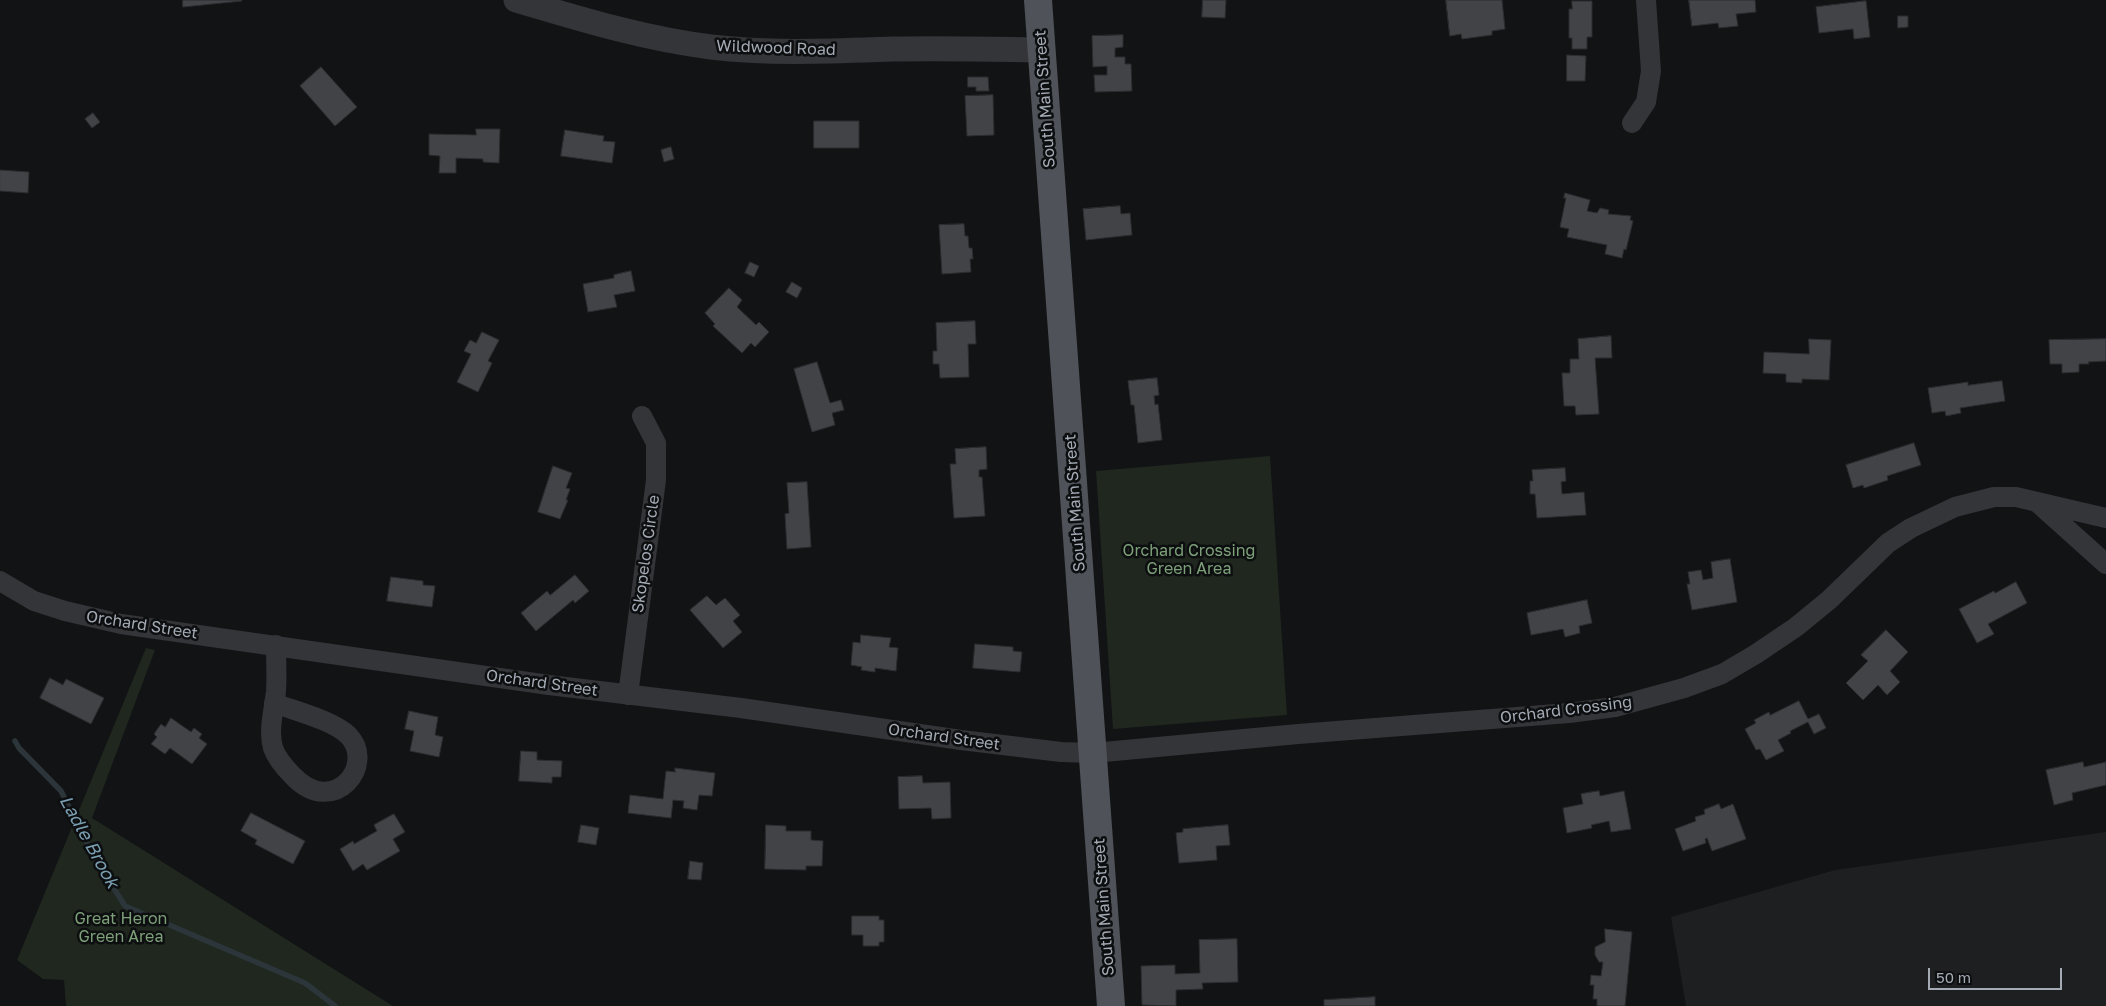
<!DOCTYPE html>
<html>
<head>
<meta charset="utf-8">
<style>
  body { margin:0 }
  #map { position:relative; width:2106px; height:1006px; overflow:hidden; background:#121314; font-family:"Golos Text",sans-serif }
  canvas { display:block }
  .scale { position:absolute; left:1928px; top:968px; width:134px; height:22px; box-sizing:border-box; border:2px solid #a4abb5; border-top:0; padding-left:6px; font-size:15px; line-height:18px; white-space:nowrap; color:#a4abb5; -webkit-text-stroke:4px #0d0e0f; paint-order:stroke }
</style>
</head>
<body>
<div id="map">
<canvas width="2106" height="1006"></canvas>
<div class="scale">50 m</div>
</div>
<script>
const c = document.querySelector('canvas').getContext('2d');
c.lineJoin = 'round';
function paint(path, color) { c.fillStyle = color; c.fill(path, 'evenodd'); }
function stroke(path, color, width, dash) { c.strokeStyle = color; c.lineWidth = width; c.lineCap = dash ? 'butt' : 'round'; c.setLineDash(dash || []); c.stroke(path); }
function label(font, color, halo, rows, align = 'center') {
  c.font = font + ' "Golos Text",sans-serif'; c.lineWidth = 5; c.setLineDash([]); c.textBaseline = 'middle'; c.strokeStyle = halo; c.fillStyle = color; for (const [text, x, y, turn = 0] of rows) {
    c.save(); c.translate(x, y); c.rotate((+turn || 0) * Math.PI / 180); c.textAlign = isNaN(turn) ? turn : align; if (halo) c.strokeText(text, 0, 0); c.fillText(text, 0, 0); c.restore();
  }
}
const built = new Path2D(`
  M2106 832V1006H1686L1671 917 1835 870Z`);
const green = new Path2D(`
  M1270 456 1287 715 1113 729 1096 471Z
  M146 648 155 650 92 818 393 1006H66L64 980 43 979 17 960Z`);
const stream = new Path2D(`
  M15 741 19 748 61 791 93 855 125 906 305 983 335 1006`);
const building = new Path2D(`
  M183 0H241L242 1 183 7Z
  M1203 0H1226L1225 18 1202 17Z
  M1446 0H1502L1505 29 1492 31V35L1462 39 1461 34 1450 36Z
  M1689 0H1755L1756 12 1736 14 1738 26 1719 28 1718 23 1692 26Z
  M1572 1H1592V37H1587V49H1572V38H1569V9H1572Z
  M1866 1 1870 37 1854 39 1853 29 1819 33 1816 7Z
  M1898 16H1908V27L1898 28Z
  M1123 35V47L1115 48V57H1125V64H1131L1132 91 1095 92 1094 75H1107V66L1093 67 1092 36Z
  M1567 55 1586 56 1585 81H1567Z
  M321 67 357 107 335 126 300 86Z
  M968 77H988L989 91H976V87H968Z
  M993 95 994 135 967 136 965 96Z
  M93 113 100 122 92 128 85 119Z
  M814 121H859V148H814Z
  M476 129H500L499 163 483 162V159L456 158V173H439L440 156 429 155V134L476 135Z
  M565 130 604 136 603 141 615 142 612 163 561 156Z
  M671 147 674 159 664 162 661 150Z
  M0 170 29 172 28 193 0 191Z
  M1565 193 1590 200 1587 211 1597 213 1600 208 1609 210 1608 214 1631 216 1630 220 1633 221 1626 250 1624 249 1622 258 1605 254 1607 245 1567 237 1569 229 1560 227 1566 198H1564Z
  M1120 206 1121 214 1130 213 1132 235 1086 240 1083 209Z
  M964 224 965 236H968L969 248H972L973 259H970L971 272 942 274 939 225Z
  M750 262 759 266 754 277 745 273Z
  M631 271 635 291 614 295 617 307 588 312 583 284 614 278V275Z
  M792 282 802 288 797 298 786 292Z
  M729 288 742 300 737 307 756 325 759 322 769 332 755 347 751 343 742 353 713 326 715 324 705 313Z
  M975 321 976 344H968L969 377 940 378 939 364H933V351H937L936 323Z
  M482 332 499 340 488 361 492 363 478 392 457 382 471 354 464 351 470 340 476 343Z
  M1611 336 1612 358H1595L1599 414 1576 415 1575 406H1564L1562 373H1570V359H1579L1578 339Z
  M1809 339 1831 340 1829 380 1802 379V383L1786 382V374L1763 373 1764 352 1809 354Z
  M2106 339V361L2088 362 2089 364H2079V372L2062 373V364H2050L2049 340Z
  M817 362 830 403 841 400 844 410 832 413 835 425 812 432 794 369Z
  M1157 378 1159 395 1154 396 1155 405 1158 404 1162 440 1138 443 1134 405H1131L1128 381Z
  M2002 381 2005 401 1960 408 1961 413 1946 416 1945 411 1932 413 1928 388 1968 382V385Z
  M1914 443 1921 465 1887 476 1888 480 1864 488 1863 485 1853 488 1846 465Z
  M986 447 987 469 979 470V477H982L985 516 954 518 950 464H956L955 449Z
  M553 466 572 473 566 488 570 489 566 500H568L560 519 538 512Z
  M1565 468 1566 481 1561 482 1562 494 1584 492 1586 515 1537 518 1535 494H1530V481H1533L1532 470Z
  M807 482 811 547 787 549 785 514 789 513 787 483Z
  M1730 559 1737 602 1692 610 1687 584H1690L1688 572 1701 570 1703 580 1713 578 1711 562Z
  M575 575 589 591 575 603 573 600 536 631 521 613 547 591 550 595Z
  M391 577 423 581V585L435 586 432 607 387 601Z
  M2016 582 2027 603 1988 624 1994 634 1977 643 1959 609 1994 591 1995 593Z
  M707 596 716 605 725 598 740 615 733 621 742 632 723 648 690 610Z
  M1587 600 1592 623 1579 626 1580 633 1565 637 1563 629 1531 635 1527 613Z
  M1886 630 1908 652 1890 671 1900 682 1887 695 1878 685 1863 700 1846 683 1868 661 1861 655Z
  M861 635 891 638 889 647 898 648 896 671 875 668V672L861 670 862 667 851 665 853 642 860 643Z
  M975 644 1013 647V651L1022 652 1020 672 973 668Z
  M50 678 63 685 66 679 104 698 91 724 40 698Z
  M1799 701 1808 719 1819 714 1826 728 1814 734 1808 722 1790 731 1791 733 1778 740 1784 751 1766 760 1760 749 1756 750 1745 729 1756 723 1754 720 1769 712 1770 715Z
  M409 711 438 717 435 735 443 737 439 757 410 751 414 731 405 729Z
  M171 718 191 732 194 728 202 734 199 738 207 744 192 764 170 748 165 754 151 744 157 737 154 734 161 724 165 727Z
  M521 751 537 752V760L562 761 561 777H552V783L519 781Z
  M2083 762 2084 767 2106 762V785L2072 793 2073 800 2054 805 2046 770Z
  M675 768 715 773 712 796 699 795 697 810 683 808 684 801 673 800 671 818 628 813 630 795 663 799 666 771 675 772Z
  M922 776 923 783 950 782 951 818 932 819 931 808 899 809 898 777Z
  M1599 791 1600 796 1624 791 1631 829 1611 832 1609 821 1591 825 1592 828 1567 833 1563 808 1583 804 1581 794Z
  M1719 804 1721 809 1733 804 1746 839 1712 851 1707 838 1705 839 1706 843 1683 851 1675 829 1696 821 1695 817 1705 814 1704 810Z
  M251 813 305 841 293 864 255 844 257 840 241 831Z
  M394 814 405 832 393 839 400 851 367 870 363 864 353 871 340 849 353 841 354 844 377 831 374 825Z
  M581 825 599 828 596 845 578 842Z
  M766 825 786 826V831H811V840L823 841 822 866H806V870L765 869Z
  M1228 825 1230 845 1216 846 1217 860 1179 863 1176 833 1183 832V829Z
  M690 861 703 863 701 880 688 879Z
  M852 916H879V920H884V942H879V946H863V935H852Z
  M1605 929 1632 932 1625 1006H1597V999H1593L1594 985H1590L1591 975 1601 976 1603 962H1599L1595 955V947L1605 942Z
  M1237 939 1238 982 1202 983 1203 989 1176 990V1006L1142 1005 1141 966 1175 965V974L1200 973 1199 940Z
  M1375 997V1006H1324V1000Z`);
const minor = new Path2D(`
  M1632 123 1646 102 1651 71 1646 0
  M2038 503 2106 564
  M0 581 34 601 65 611 121 624 549 685 741 708 961 740 1061 752 1093 753 1298 734 1569 713 1615 707 1684 688 1722 674 1756 654 1796 627 1829 600 1888 543 1911 528 1955 507 1994 497H2016L2106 518
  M628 695 656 480V443L642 416
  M274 703C295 711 332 720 348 735 377 764 334 819 293 776 285 768 277 759 273 748 268 730 274 710 276 691 277 676 276 661 276 645`);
const tertiary = new Path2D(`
  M516 0C580 19 645 39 711 47 771 54 833 51 893 49 943 48 992 49 1041 50`);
const primary = new Path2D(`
  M1038 0 1111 1006`);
const streetNames = [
  ["Wildwood Road",776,48,2],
  ["South Main Street",1045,99,-94],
  ["South Main Street",1075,503,-94],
  ["Skopelos Circle",646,554,-82],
  ["Orchard Street",142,625,9],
  ["Orchard Street",542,683,8],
  ["Orchard Crossing",1566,710,-7],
  ["Orchard Street",944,737,8],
  ["South Main Street",1104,907,-94]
];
const parkNames = [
  ["Orchard Crossing",1189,551],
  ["Green Area",1189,569],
  ["Great Heron",121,919],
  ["Green Area",121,937]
];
const waterNames = [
  ["Ladle Brook",89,842,61]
];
paint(built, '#1e1f21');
paint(green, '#1f271f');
stroke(stream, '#2b353a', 5.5);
paint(building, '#414347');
stroke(building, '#2c2d30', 1);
stroke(minor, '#333539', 20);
stroke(tertiary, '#333539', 25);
stroke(primary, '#4f5258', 28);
label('16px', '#a4abb5', '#0d0e0f', streetNames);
label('16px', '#7da07a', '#0d0e0f', parkNames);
label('italic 18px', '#7a9eb1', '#0d0e0f', waterNames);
</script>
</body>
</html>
